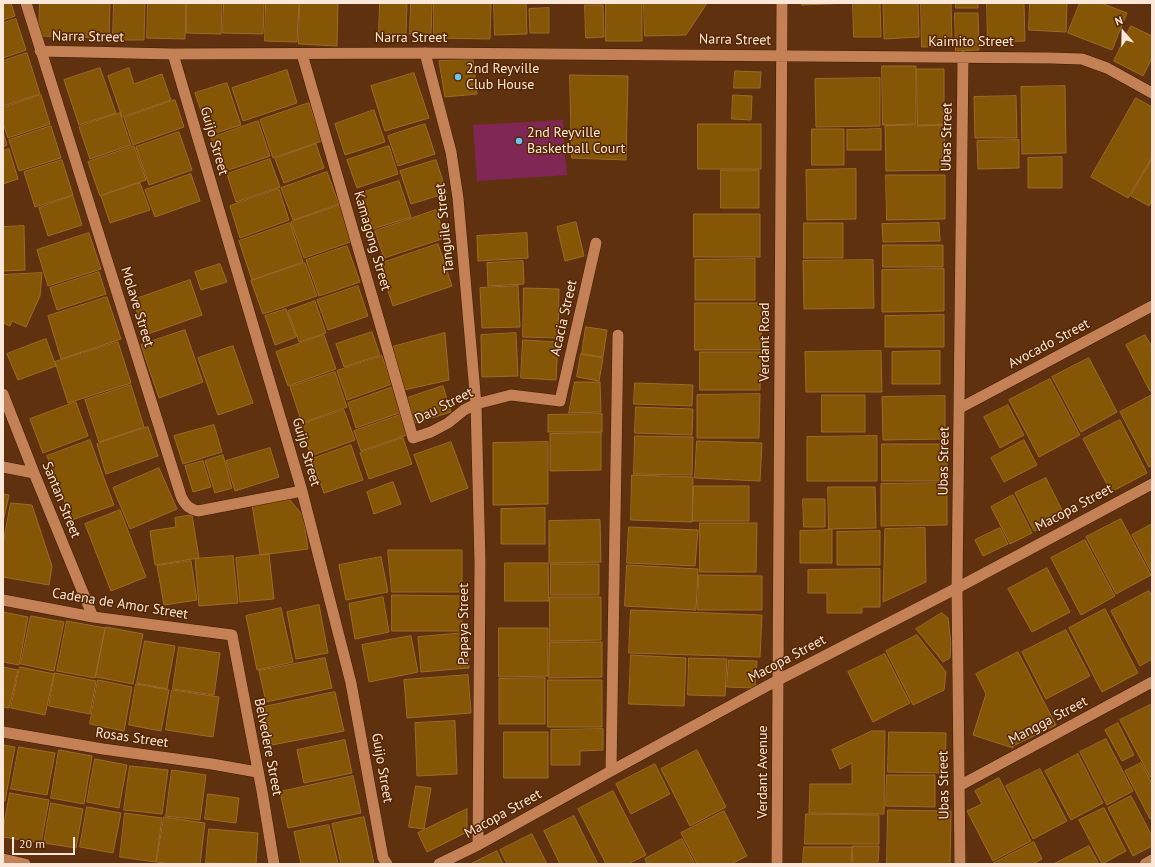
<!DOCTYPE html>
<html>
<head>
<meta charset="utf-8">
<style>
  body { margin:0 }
  #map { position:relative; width:1155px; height:867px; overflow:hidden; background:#60310f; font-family:"PT Sans",sans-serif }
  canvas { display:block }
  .frame { position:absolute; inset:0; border:4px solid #fde7d9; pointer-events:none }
  .north { position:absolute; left:1103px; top:12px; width:40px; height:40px; -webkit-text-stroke:3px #542602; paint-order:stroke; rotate:340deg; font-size:11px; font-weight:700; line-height:16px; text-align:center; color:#fde7d9 }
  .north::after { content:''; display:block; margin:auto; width:14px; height:18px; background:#fde7d9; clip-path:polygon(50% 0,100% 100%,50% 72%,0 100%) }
  .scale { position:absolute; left:12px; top:837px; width:63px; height:18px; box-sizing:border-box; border:2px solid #fde7d9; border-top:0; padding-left:5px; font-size:12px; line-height:14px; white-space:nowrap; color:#fde7d9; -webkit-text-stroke:3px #542602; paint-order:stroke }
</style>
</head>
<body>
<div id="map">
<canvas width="1155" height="867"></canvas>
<div class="frame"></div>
<div class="north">N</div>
<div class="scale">20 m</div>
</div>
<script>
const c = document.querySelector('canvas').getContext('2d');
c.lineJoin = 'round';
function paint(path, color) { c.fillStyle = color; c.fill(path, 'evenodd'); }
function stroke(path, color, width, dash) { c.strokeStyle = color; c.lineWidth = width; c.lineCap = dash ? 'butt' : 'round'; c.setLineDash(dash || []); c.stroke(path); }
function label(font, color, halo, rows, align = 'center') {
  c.font = font + ' "PT Sans",sans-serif'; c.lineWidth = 3; c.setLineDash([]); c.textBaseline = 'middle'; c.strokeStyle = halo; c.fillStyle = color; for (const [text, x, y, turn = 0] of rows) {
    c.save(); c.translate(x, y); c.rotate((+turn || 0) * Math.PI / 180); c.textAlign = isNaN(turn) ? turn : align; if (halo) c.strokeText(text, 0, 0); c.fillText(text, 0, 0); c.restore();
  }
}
const green = new Path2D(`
  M563 120 565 156 567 175 477 181 473 125Z`);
const building = new Path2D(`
  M3 3H11L15 16 3 20Z
  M40 3H110L109 38 39 36Z
  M114 3H145L144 40H113Z
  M148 3H186L185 39 147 38Z
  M187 3H222L221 34 187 33Z
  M224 3H264L263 34 223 33Z
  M266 3H299L297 42 265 41Z
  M300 3H338L337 46 299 44Z
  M380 3H407L406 34H379Z
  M411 3H432L431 34H410Z
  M434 3H491L490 39 434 38Z
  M494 3H526L527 34 495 35Z
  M606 3H642V41H606Z
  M644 3H707L686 35 645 36Z
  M802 3H851L802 5Z
  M853 3H880L881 37H854Z
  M918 3 919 37 884 39 883 4Z
  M921 3H951L952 46 922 47Z
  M956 3H978V8H956Z
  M987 3H1024L1025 41 988 42Z
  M1030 3H1067L1066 32 1029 30Z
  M1080 3H1101L1127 13 1112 50 1068 33Z
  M585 5H603L604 37 586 38Z
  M549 8V33H530L529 9Z
  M955 13H978L979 50 956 51Z
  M16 19 26 50 3 58V23Z
  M1131 26 1152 36V58L1143 76 1114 61Z
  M27 53 40 94 3 106V61Z
  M473 60 477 94 445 97 439 61Z
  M882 66H916V124L883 125Z
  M100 68 116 113 79 125 64 80Z
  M129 68 134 84 162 74 171 100 122 117 108 76Z
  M917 69H944V125L918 126Z
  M287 70 297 103 243 121 232 88Z
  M735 71 761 72 760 88H734Z
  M414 73 429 118 385 131 371 86Z
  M570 75 628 76 626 160 572 158Z
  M880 78V126L816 127 815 79Z
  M227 83 241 125 209 135 195 93Z
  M1065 86 1066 153 1022 154 1021 87Z
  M41 95 50 124 8 138 3 123V108Z
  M733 95 752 96 751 120 732 119Z
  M1016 96 1017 138H975L974 97Z
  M1136 98 1152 107V157L1128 198 1091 177Z
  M175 100 184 127 133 145 124 118Z
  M309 103 322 141 273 158 260 120Z
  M374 110 385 142 345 155 335 124Z
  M120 113 131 145 90 159 79 127Z
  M258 121 270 156 223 172 211 138Z
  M425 124 435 154 398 166 388 136Z
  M698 124H761V169H698Z
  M944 125 945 170 886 171 885 126Z
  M51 126 61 158 19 171 9 140Z
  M812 129H844V165H812Z
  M881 129V150H847V130Z
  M3 132 7 145 3 147Z
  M179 132 192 170 149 185 136 147Z
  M1019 140V168L978 169 977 141Z
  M316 144 324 168 284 183 275 159Z
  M134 146 146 180 100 196 88 162Z
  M389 146 398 174 357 188 347 160Z
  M9 149 18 179 3 184V151Z
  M1062 157V188H1028V158Z
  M270 159 280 187 236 202 227 174Z
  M1152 159V200L1149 206 1131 196Z
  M62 160 73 195 35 207 24 172Z
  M436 160 447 193 411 204 400 171Z
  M856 169V219L807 220 806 170Z
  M721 170H759V208H721Z
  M327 172 339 204 293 220 281 188Z
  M191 174 200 201 155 217 145 190Z
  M886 175H945V219L887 220Z
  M399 181 411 217 373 229 361 193Z
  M140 183 150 210 110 223 101 196Z
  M279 189 289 220 240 238 230 206Z
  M73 196 82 225 48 236 39 208Z
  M341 205 353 241 304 258 291 222Z
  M436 210 445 238 384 258 375 231Z
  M694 214H760V257H694Z
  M576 222 584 256 565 261 557 227Z
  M290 223 303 262 252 280 239 241Z
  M804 223H843V258H804Z
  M939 223 940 241 883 242 882 224Z
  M24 226 25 270 3 271V227Z
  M89 233 101 269 48 286 37 250Z
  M527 233 528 258 478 261 477 236Z
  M438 244 452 286 393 306 379 264Z
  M883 245H943V267H883Z
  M347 246 360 282 319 296 306 260Z
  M755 259V300H695V260Z
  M873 260 874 308 804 309 803 261Z
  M523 261 524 284 488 286 487 263Z
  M305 263 317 296 263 314 251 281Z
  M220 264 227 282 201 290 195 272Z
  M944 269V311L882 312V270Z
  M99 272 106 294 57 310 50 288Z
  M42 273 40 296 26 327 12 321 10 326 3 323V275Z
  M190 280 202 315 145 335 133 300Z
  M358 286 368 316 328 330 317 300Z
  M518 286 520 327 482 328 480 288Z
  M524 288 559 289 558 338 523 337Z
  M107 297 121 339 61 359 48 316Z
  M315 301 326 333 299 342 288 311Z
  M695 303H762L761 350H695Z
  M286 309 296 337 275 345 265 316Z
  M944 315V347H885V316Z
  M586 327 607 330 603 357 582 354Z
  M185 330 203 382 159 398 141 345Z
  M372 332 380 355 344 367 336 344Z
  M445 333 449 380 404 390 392 347Z
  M516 333 518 376 482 377 481 335Z
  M324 335 336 369 288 386 276 352Z
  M1145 335 1152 347V390L1150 391 1126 345Z
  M46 339 56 366 18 380 7 354Z
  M523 340 558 342 556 380 521 378Z
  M118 342 131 383 68 403 55 362Z
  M233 346 253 403 218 415 198 358Z
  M881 351 882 392H806L805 352Z
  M940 351V384H892V352Z
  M700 352H761L760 390H700Z
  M581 354 603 358 599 381 577 377Z
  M382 356 392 384 347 400 337 371Z
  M1089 358 1117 412 1081 432 1052 377Z
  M335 372 347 407 302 423 290 387Z
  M1050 379 1080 435 1039 457 1009 400Z
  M575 382H600L601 412 569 413Z
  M635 383 693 385 692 406 634 404Z
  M131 385 144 427 99 442 85 400Z
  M443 386 451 412 415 423 407 398Z
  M393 387 402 412 356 428 348 403Z
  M760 394 759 438H697V395Z
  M822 395H865V432H822Z
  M1152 395V465L1149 467 1120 412Z
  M945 396V439L883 440 882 397Z
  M76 402 88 436 43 453 30 419Z
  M1008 405 1024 435 1000 448 984 417Z
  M636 407 693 409 692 435 635 433Z
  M344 410 355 440 311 456 300 425Z
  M602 414V432H548V415Z
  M400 415 407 435 361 451 354 431Z
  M1120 420 1147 473 1111 492 1083 439Z
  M214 425 222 452 183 464 174 436Z
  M148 427 158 456 106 474 97 444Z
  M601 433V470L550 471V434Z
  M635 436 693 437 692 475 634 474Z
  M877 436V481H807V437Z
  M403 438 412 464 369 479 360 453Z
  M90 440 114 505 72 520 47 456Z
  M1024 440 1037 465 1004 482 991 458Z
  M697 441 762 443 760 481 695 478Z
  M451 442 468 488 431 502 414 455Z
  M548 442V504L493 505V443Z
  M882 444H947V481H882Z
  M351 445 363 480 324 493 312 459Z
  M270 448 279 477 235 491 226 461Z
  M223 455 232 488 215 493 205 461Z
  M203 461 211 487 193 492 185 466Z
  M159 468 177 509 130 529 113 488Z
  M632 475 693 477 692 522 631 520Z
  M1046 478 1065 516 1034 531 1015 493Z
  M393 482 401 504 374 514 367 492Z
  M947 483V525L881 526V484Z
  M694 486H749V521H693Z
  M828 487H875L876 528 829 529Z
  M3 494 9 495 3 522Z
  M1013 495 1032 533 1010 544 991 507Z
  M803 499H825V527H804Z
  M290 500 303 516 308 549 260 555 252 504Z
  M11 503 32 505 52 566 49 585 3 577V544Z
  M545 508V544H501V509Z
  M120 510 146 577 111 591 85 524Z
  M192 515 199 558 155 565 150 531 176 527 175 518Z
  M1121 519 1151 575 1116 594 1086 537Z
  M600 520 601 562 549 563V521Z
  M700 523H757L756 572H700Z
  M1152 524V573L1132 535Z
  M629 527 698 530 695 566 627 563Z
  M925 528 926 582 883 602 885 529Z
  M1000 528 1008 544 983 556 975 540Z
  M832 530V563H800V531Z
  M880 531V565H837V532Z
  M1085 540 1115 596 1081 615 1051 558Z
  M388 550H462V592H392Z
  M269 554 274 599 240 602 236 558Z
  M233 556 238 603 199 606 195 559Z
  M381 557 388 592 346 600 339 565Z
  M191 561 197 600 164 605 157 566Z
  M505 563H548L549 601H505Z
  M551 564H599V595H551Z
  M627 565 698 569 696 610 625 606Z
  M1047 568 1070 612 1032 632 1008 589Z
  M880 569V607H862V613H827V593H808V570Z
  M699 575 762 576V610H698Z
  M1149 591 1152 597V659L1140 666 1111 611Z
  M392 595 462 596V631H392Z
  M383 597 389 632 355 639 349 604Z
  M550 597H601V640L550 641Z
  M319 605 328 653 296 659 287 612Z
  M281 608 293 662 257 670 246 616Z
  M1105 609 1138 673 1102 692 1069 628Z
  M631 610 762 615 760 657 629 653Z
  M3 612 28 617 19 665 3 662Z
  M942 613 948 618 951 644 950 658 943 662 916 629Z
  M31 616 64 622 54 671 21 664Z
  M67 621 105 628 95 678 57 671Z
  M106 627 143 634 133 684 96 677Z
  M499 628H548V676L499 677Z
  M1066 630 1090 676 1046 699 1022 652Z
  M466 633 469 668 421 672 418 637Z
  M917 635 946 672 944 690 913 705 886 651Z
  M411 636 418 672 369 682 362 645Z
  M145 641 175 646 167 689 137 683Z
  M550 642H602V677L549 678Z
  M179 647 220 653 214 695 173 689Z
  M1018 652 1056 725 1013 746V748L973 735 986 694 976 674Z
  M885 654 910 703 873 722 848 672Z
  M631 655 686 658 684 706 629 704Z
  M325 658 332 688 266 702 259 671Z
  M689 658 727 659 725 696 688 695Z
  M729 660 757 661 755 688 727 687Z
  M3 667 18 670 9 708 3 707Z
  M20 667 54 674 45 715 11 708Z
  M55 673 96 681 90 714 49 706Z
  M468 675 471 713 407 718 404 680Z
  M545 678V724H499V679Z
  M98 680 132 687 124 731 90 724Z
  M548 680H602V727H548Z
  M136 684 169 690 161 731 129 725Z
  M172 690 219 697 213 737 166 730Z
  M335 692 344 731 272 745 264 707Z
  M1152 704V776L1150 777 1120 720Z
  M455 721 457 774 417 776 415 723Z
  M1118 723 1134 755 1122 761 1105 730Z
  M603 729V750L580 751V765H551V730Z
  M872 731H885L884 814 809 813 810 784H852V763L840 769 832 750Z
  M504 732H548V778H504Z
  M889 732 946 733 945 773 888 772Z
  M1106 739 1133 791 1107 805 1080 752Z
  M345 740 352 773 304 783 297 750Z
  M3 745 15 747 5 801 3 800Z
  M19 747 55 753 47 795 11 789Z
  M59 750 92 756 84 804 51 798Z
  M697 750 726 807 690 826 661 769Z
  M1078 754 1103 803 1071 820 1045 771Z
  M95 759 127 765 119 808 87 802Z
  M1141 763 1152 784V818L1150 819 1125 771Z
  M655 764 670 794 631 814 616 784Z
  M130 766 168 770 162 814 124 810Z
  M1040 769 1067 821 1033 839 1006 786Z
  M172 770 206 775 200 820 166 816Z
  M887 775H935V807L886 806Z
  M353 776 361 813 288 828 280 792Z
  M999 778 1031 841 993 861 967 811 982 804 975 791Z
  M416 786 431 788 424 829 409 827Z
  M613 791 646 855 628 864H606L578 809Z
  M10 793 49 800 41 843 3 837V830Z
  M208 794 239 798 236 823 205 819Z
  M1131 796 1152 836V846L1133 856 1108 808Z
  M51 803 83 809 76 848 44 843Z
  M87 807 121 813 113 853 80 847Z
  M1104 808 1126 851 1102 864 1079 820Z
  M467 809V832L427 852 418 833Z
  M888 810 951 811 950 864H887Z
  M724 811 747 856 731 864H697L681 833Z
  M125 813 162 818 156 862 120 857Z
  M806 814 879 815V844H805Z
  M574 816 598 864H560L544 831Z
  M164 817 205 823 200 864H171L157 862Z
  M364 817 374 864H341L332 824Z
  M329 825 338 864H301L294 832Z
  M209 829 258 833 256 864 206 863Z
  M532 834 547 864H507L500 850Z
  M682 839 695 864H647L645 859Z
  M1034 842 1042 859 1033 864H992Z
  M853 846H879L878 864H853Z
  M1089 846 1099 864H1054Z
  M804 847H852L851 864H803Z
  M497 851 503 864H471Z`);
const minor = new Path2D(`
  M26 3 181 496C185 505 189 509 198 511L302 491
  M40 51 173 54 425 53 1051 58 1082 59 1107 68 1152 93
  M425 53 451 152 458 198 476 404 480 562 478 845
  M173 54 302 491 351 683 383 858 387 864
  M302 54 413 438 431 432 448 423 464 410 476 404 511 395 560 401 596 243
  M3 394 34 473 93 617
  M960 408 1152 306
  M3 467 34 473
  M3 600 93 617 232 635 262 791 274 864
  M3 732 103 749 212 764 257 772
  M611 771 618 335
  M959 786 1152 682
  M3 859 25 864
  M439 864 478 845 611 771 778 680 782 3
  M960 864 957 588 963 57
  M1145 864 1152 860`);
const tertiary = new Path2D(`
  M777 864 778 680 957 588 1152 484`);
const markers = [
  [458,77,4,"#6ac3f1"],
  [519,141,4,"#6ac3f1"]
];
const streetNames = [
  ["Narra Street",88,37,1],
  ["Narra Street",411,38],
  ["Narra Street",735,40,1],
  ["Kaimito Street",971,42],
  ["Ubas Street",947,137,-89],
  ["Guijo Street",214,141,74],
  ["Tanguile Street",445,228,-96],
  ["Kamagong Street",372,241,74],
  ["Molave Street",137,307,73],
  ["Acacia Street",564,318,-77],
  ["Verdant Road",765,342,-90],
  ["Avocado Street",1049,344,-28],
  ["Dau Street",444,406,-27],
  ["Guijo Street",306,452,74],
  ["Ubas Street",944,461,-89],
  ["Santan Street",61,500,68],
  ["Macopa Street",1074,508,-28],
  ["Cadena de Amor Street",120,604,9],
  ["Papaya Street",464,624,-90],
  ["Macopa Street",787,659,-28],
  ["Mangga Street",1048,721,-28],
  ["Rosas Street",132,738,8],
  ["Belvedere Street",268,747,79],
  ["Guijo Street",382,768,80],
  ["Verdant Avenue",763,772,-90],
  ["Ubas Street",944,785,-91],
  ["Macopa Street",503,814,-29]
];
const poiNames = [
  ["2nd Reyville",466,69],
  ["Club House",466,85],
  ["2nd Reyville",527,133],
  ["Basketball Court",527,149]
];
paint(green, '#802755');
paint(building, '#845606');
stroke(building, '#9b6c27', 1);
stroke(minor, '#3d1c05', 12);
stroke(tertiary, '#3d1c05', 12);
stroke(minor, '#c58156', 11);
stroke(tertiary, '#c58156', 11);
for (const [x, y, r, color] of markers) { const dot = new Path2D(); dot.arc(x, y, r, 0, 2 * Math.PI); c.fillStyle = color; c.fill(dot); stroke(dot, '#542602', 1.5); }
label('14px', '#fde7d9', '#542602', streetNames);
label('14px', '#fde7d9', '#542602', poiNames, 'left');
</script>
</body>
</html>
